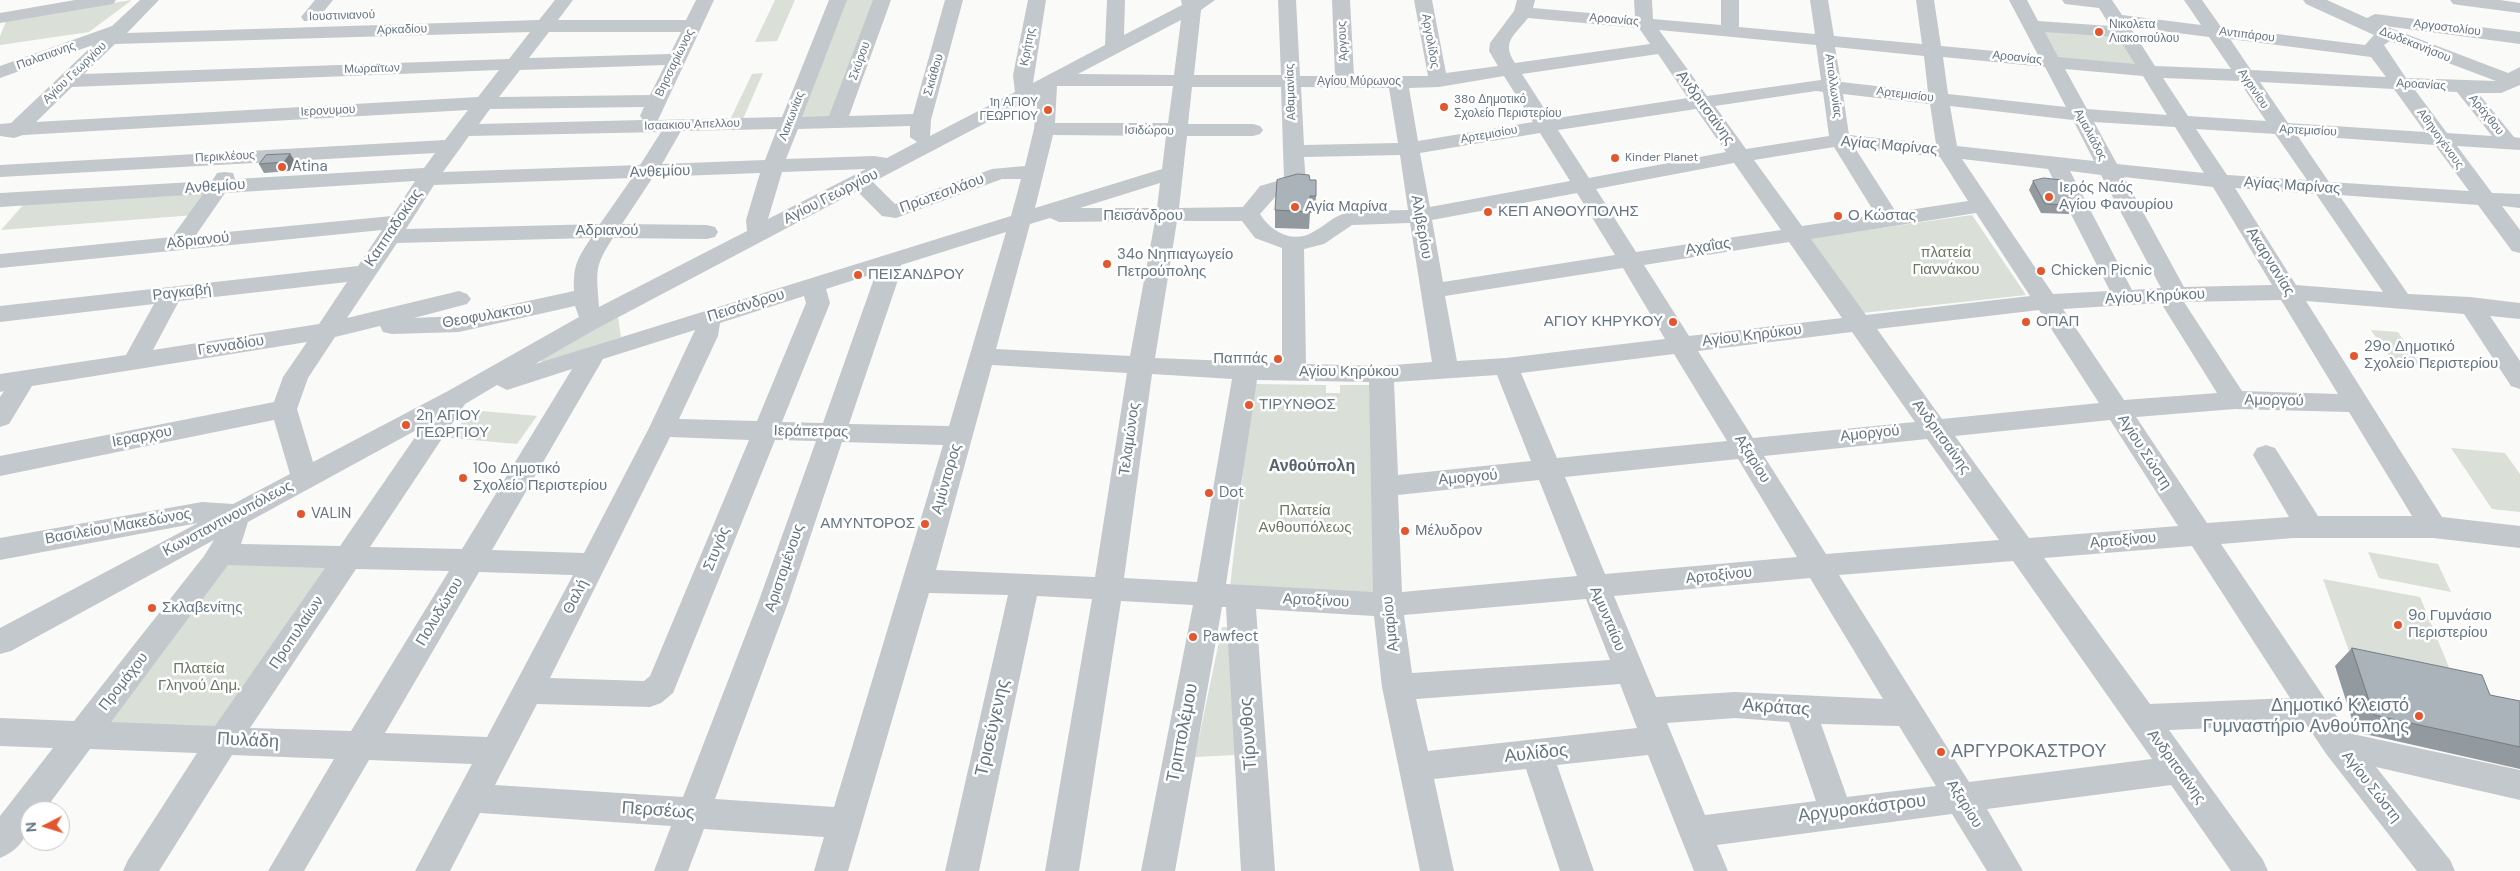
<!DOCTYPE html>
<html>
<head>
<meta charset="utf-8">
<style>
  body { margin:0 }
  #map { position:relative; width:2520px; height:871px; overflow:hidden; background:#fafaf8; font-family:"DM Sans",sans-serif }
  canvas { display:block }
  .north { position:absolute; left:20px; top:801px; width:50px; height:50px; box-sizing:border-box; background:#fff; border:1px solid #c1c8cd; border-radius:50%; rotate:265deg; font-size:14px; font-weight:700; line-height:20px; text-align:center; color:#657683 }
  .north::after { content:''; display:block; margin:auto; width:18px; height:22px; background:#e4572e; clip-path:polygon(50% 0,100% 100%,50% 72%,0 100%) }
</style>
</head>
<body>
<div id="map">
<canvas width="2520" height="871"></canvas>
<div class="north">N</div>
</div>
<script>
const c = document.querySelector('canvas').getContext('2d');
c.lineJoin = 'round';
function paint(path, color) { c.fillStyle = color; c.fill(path, 'evenodd'); }
function stroke(path, color, width, dash) { c.strokeStyle = color; c.lineWidth = width; c.lineCap = dash ? 'butt' : 'round'; c.setLineDash(dash || []); c.stroke(path); }
function label(font, color, halo, rows, align = 'center') {
  c.font = font + ' "DM Sans",sans-serif'; c.lineWidth = 5; c.setLineDash([]); c.textBaseline = 'middle'; c.strokeStyle = halo; c.fillStyle = color; for (const [text, x, y, turn = 0] of rows) {
    c.save(); c.translate(x, y); c.rotate((+turn || 0) * Math.PI / 180); c.textAlign = isNaN(turn) ? turn : align; if (halo) c.strokeText(text, 0, 0); c.fillText(text, 0, 0); c.restore();
  }
}
const green = new Path2D(`
  M132 0 89 32 0 45V36L7 19Z
  M775 0H795L777 41 755 42Z
  M844 0H878L836 118H795Z
  M2041 29 2120 35 2138 65 2056 59Z
  M763 73 743 119 730 120 752 74Z
  M211 192 194 215 1 230 24 204Z
  M1972 215 2026 295 1862 313 1810 238Z
  M618 317 621 337 542 363 540 358Z
  M2371 330 2398 332 2420 365 2393 362Z
  M1253 384 1326 385V393H1340V385H1370L1374 595 1230 587Z
  M471 410 537 416 517 444 450 438Z
  M2451 448 2505 453 2520 474V512L2492 509Z
  M2368 552 2438 564 2451 592 2379 578Z
  M226 564 333 567 220 729 107 724Z
  M2323 579 2420 597 2455 682 2353 662Z
  M1222 627H1230L1235 755 1195 757Z`);
const minor = new Path2D(`
  M75 0H116L113 4 107 5 0 23V13Z
  M140 0H159L127 33 539 20 555 0H573L558 20H686L696 0H714L658 120 782 117 829 0H847L802 117 829 116 873 0H891L849 116 913 114 945 0H963L931 120 930 136 1015 92 1013 75 1028 0H1046L1033 83 1105 45 1107 0H1125L1124 35 1182 5 1181 0H1215L1201 10 1194 75H1281L1278 0H1296L1300 76H1335L1332 0H1350L1354 76H1428L1414 0H1432L1446 73 1498 66 1489 51 1490 43 1514 11 1517 0H1535L1533 8 1635 17 1634 0H1652L1653 19 1721 25V0H1739V27L1815 34 1810 0H1828L1834 36 1922 44 1916 0H1934L1941 46 2038 55 2009 0H2027L2038 21 2110 26 2099 8 2065 4 2062 0H2112L2122 15 2201 25 2184 0H2202L2221 27 2365 45 2374 35 2306 4 2303 0H2327L2367 18 2375 14 2520 32V44L2385 26 2508 73 2520 67V85L2501 93H2478L2514 137 2520 138V150L2457 146 2492 193 2520 194V208L2502 206 2520 230V253L2512 251 2478 205 2339 195 2408 294 2470 297 2520 303V319L2490 316 2520 361V389L2511 386 2464 314 2306 301 2442 517 2520 526V548L2433 538H2293L2221 544 2348 733 2520 770V800L2376 767 2450 860 2455 871H2417L2327 755 2306 724 2169 730 2263 860 2268 871H2231L2171 785 1987 809 2023 871H1987L1952 814 1717 845 1728 871H1694L1648 755 1557 765 1594 871H1560L1526 769 1434 779 1454 871H1420L1382 687 1374 616 1256 609 1275 871H1241L1226 607H1222L1175 871H1141L1193 605 1121 601 1079 871H1045L1092 599 1037 596 979 871H945L1008 595 929 593 848 871H814L824 837 704 829 688 871H654L671 826 480 813 450 871H415L472 764 369 760 304 871H268L334 759 232 755 159 871H123L128 860 197 753 90 749 44 811H30C30 833 22 849 0 858V816L53 748 0 746V718L74 721 204 556 214 540 11 651 0 654V628L198 523 0 560V538L202 502 233 504 290 474 274 420 0 476V456L274 402 283 377 307 342 32 386 9 424 0 427V397L4 391 0 392V374L126 355 154 304 0 322V306L358 266 382 230 0 268V254L172 237 203 194 0 207V193L212 181 217 173 225 172 233 173 235 179 424 168 435 153 0 177V165L445 140 468 110 23 135 14 138 0 136V124L11 123 93 45 0 78V66L112 26ZM1528 18 1639 28 1650 44 1515 63C1501 42 1514 36 1528 18ZM1181 20 1174 75 1078 74ZM2130 27 2209 37 2231 69 2155 66ZM1659 30 1816 45 1821 80 1707 96ZM530 32 509 59 84 74 115 44ZM549 32H681L670 54 529 58ZM2045 32 2118 37 2135 64 2058 57ZM2230 39 2371 57 2386 77 2251 70ZM2390 41 2496 81 2406 78 2384 45ZM1835 47 1924 56 1928 92 1841 82ZM1658 54 1688 98 1551 119 1522 74ZM1943 57 2045 67 2066 107 1948 94ZM665 65 650 95 499 97 520 70ZM2065 69 2143 76 2167 115 2087 109ZM499 70 478 97 36 122 72 87ZM1504 76 1533 122 1418 141 1409 88 1439 87ZM2163 78 2239 81 2266 121 2188 116ZM2260 82 2394 89 2425 132 2288 123ZM1057 86H1173L1168 123H1055ZM1192 87H1281L1284 179 1260 186 1243 207 1179 208 1187 136H1253L1260 134 1263 130 1260 126 1253 124H1188ZM1301 87 1389 88 1398 143 1304 145ZM2415 90 2457 92 2492 136 2447 133ZM1816 91 1823 92 1829 136 1746 149 1715 106ZM1843 94 1930 104 1936 144 1849 135ZM1037 96 1034 129 1025 166 992 169 895 204 873 182ZM1950 106 2073 120 2094 161 1957 146ZM644 107 640 116 643 120 479 124 490 109ZM1696 109 1726 152 1589 178 1558 130ZM2094 122 2175 127 2204 173 2117 164ZM910 126V137L917 142 887 158 874 156 786 159 798 129ZM777 129 765 160 662 164 681 131ZM2196 129 2275 134 2307 180 2227 175ZM661 132 640 165 443 172 469 136ZM1540 133 1570 181 1430 207 1420 153ZM1053 135 1166 136 1162 169 1035 208ZM2297 135 2435 145 2469 191 2329 182ZM1834 147 1876 215 1802 226 1754 160ZM1855 148 1940 157 1968 201 1896 212ZM1400 155 1408 210C1388 211 1366 209 1346 213 1333 216 1325 226 1313 232 1293 244 1271 232 1260 214L1276 196 1303 188 1306 183 1304 157ZM1962 159 2048 169 2110 291 2053 294ZM1734 163 1781 230 1636 252 1596 189ZM866 169 768 219 782 172ZM2070 171 2101 175 2161 288 2132 290ZM760 173 746 220 747 231 599 307C597 272 593 268 613 238L707 239 715 237 718 232 715 227 707 225 622 224 653 177ZM2124 177 2213 187 2272 285 2184 287ZM632 178 600 224 406 229 434 185ZM1002 179H1021L1011 216 535 364 596 329 857 191 882 216 896 218ZM415 181 392 216 196 235 225 193ZM1160 183 1157 208H1080ZM2235 188 2316 194 2383 292 2296 285ZM1577 193 1615 255 1443 282 1432 220ZM1976 213 2030 296 1866 315 1811 239ZM1050 218 1059 222 1155 221 1130 356 996 349 1030 224ZM1177 221H1242L1255 238 1282 248V363L1155 358ZM1410 223 1432 362 1381 366 1306 364 1304 249 1324 244 1352 225ZM1006 232 949 426 849 424 898 280 901 265ZM591 238C577 259 573 266 574 291L459 316 414 318 467 304 471 299 467 294 459 291 347 318 397 243ZM1789 242 1842 318 1689 336 1644 265ZM1623 268 1665 339 1506 358 1457 361 1445 296ZM876 273 823 423 782 422 830 303 826 289ZM347 282 319 324 153 350 179 301ZM804 296 806 303 757 421 679 419 718 336 720 323ZM2281 300 2338 394 2242 391 2184 302ZM2161 303 2217 393 2124 400 2063 309ZM575 306 579 317 448 391 313 462 297 409 308 378 335 337 380 326 383 332 392 334 459 332ZM2039 310 2099 403 1942 419 1877 329ZM695 330 649 428 584 553 492 550 603 359ZM1852 332 1915 422 1753 438 1698 351ZM1674 354 1727 441 1557 458 1521 373ZM992 365 1127 373 1095 577 936 570ZM572 369 462 549 370 547 465 404 497 385 507 390ZM1152 374 1232 379 1197 582 1124 578ZM1497 375 1531 461 1398 475 1394 382ZM1257 380 1369 382 1373 592 1226 584ZM2235 409 2349 412 2412 516H2318L2275 448 2266 445 2257 448 2253 455 2289 517 2207 523 2136 417ZM2110 420 2178 526 2029 538 1955 436ZM422 427 340 546 241 544 248 522ZM670 437 749 440 650 676 644 681 550 678ZM1927 439 1999 540 1826 554 1764 456ZM775 440 816 441 758 603 683 797 495 785 537 704 650 707 661 703 673 693ZM842 442 943 445 834 807 715 799 788 603ZM1738 459 1797 557 1605 574 1565 477ZM1539 480 1577 576 1402 592 1398 495ZM2192 546 2290 698 2150 704 2044 558ZM2013 561 2152 759 1969 782 1839 575ZM228 565 325 568 215 726 111 722ZM356 569 449 571 351 731 250 728ZM479 572 573 575 487 737 385 733ZM1810 578 1883 699 1735 692 1656 697 1614 596ZM1586 599 1610 660 1412 673 1404 615ZM1620 684 1637 728 1428 751 1416 699ZM1735 718 1789 722 1816 801 1705 815 1667 723ZM1821 724 1899 726 1936 786 1847 797Z
  M315 0H333L316 21H304L301 17Z
  M2450 0H2500L2520 3V13L2459 5 2453 4Z`);
const wall = new Path2D(`
  M290 154 296 163 289 171 264 173 259 164Z
  M1310 180 1316 196 1315 213H1310L1309 229 1275 228V210Z
  M2033 181 2074 205 2069 214 2041 213 2029 190Z
  M2352 648 2490 695 2520 701V769L2356 732 2335 666Z`);
const shadedWall = new Path2D(`
  M290 154 296 163 289 171 284 162Z`);
const building = new Path2D(`
  M290 154 284 162 259 164 266 155Z
  M1298 174 1309 175 1310 180H1316V196H1310V212L1275 210 1277 180Z
  M2044 178 2061 180 2074 205 2045 204 2033 181Z
  M2352 648 2482 675 2490 695 2520 701V747L2374 715Z`);
const markers = [
  [2099,32,5,"#e4572e"],
  [1444,107,5,"#e4572e"],
  [1048,110,5,"#e4572e"],
  [1615,158,5,"#e4572e"],
  [282,167,5,"#e4572e"],
  [2049,197,5,"#e4572e"],
  [1295,207,5,"#e4572e"],
  [1488,212,5,"#e4572e"],
  [1838,216,5,"#e4572e"],
  [1107,264,5,"#e4572e"],
  [2041,271,5,"#e4572e"],
  [858,275,5,"#e4572e"],
  [1673,322,5,"#e4572e"],
  [2026,322,5,"#e4572e"],
  [2354,356,5,"#e4572e"],
  [1278,359,5,"#e4572e"],
  [1249,405,5,"#e4572e"],
  [406,425,5,"#e4572e"],
  [463,478,5,"#e4572e"],
  [1209,493,5,"#e4572e"],
  [301,514,5,"#e4572e"],
  [925,524,5,"#e4572e"],
  [1405,531,5,"#e4572e"],
  [152,608,5,"#e4572e"],
  [2398,625,5,"#e4572e"],
  [1193,637,5,"#e4572e"],
  [2419,716,5,"#e4572e"],
  [1941,752,5,"#e4572e"]
];
const farStreetnames = [
  ["Ιουστινιανού",342,16,-2],
  ["Αροανίας",1614,20,5],
  ["Αργοστολίου",2447,28,7],
  ["Αρκαδίου",402,30,-2],
  ["Αντιπάρου",2247,35,7],
  ["Άργους",1343,41,-93],
  ["Αργολίδος",1430,41,80],
  ["Δωδεκανήσου",2415,45,22],
  ["Κρήτης",1028,47,-79],
  ["Παλατιανης",46,56,-20],
  ["Αροανίας",2017,58,6],
  ["Σκύρου",860,61,-70],
  ["Βησσαρίωνος",675,63,-64],
  ["Μωραϊτων",372,69,-2],
  ["Αγίου Γεωργίου",75,73,-44],
  ["Σκιάθου",934,75,-74],
  ["Αγίου Μύρωνος",1359,82],
  ["Αροανίας",2421,85,3],
  ["Απολλωνίας",1833,86,82],
  ["Αγρινίου",2253,89,56],
  ["Αθαμανίας",1291,92,-92],
  ["Αρτεμισίου",1905,95,7],
  ["Ιερονυμου",328,111,-3],
  ["Αράχθου",2486,115,51],
  ["Λακωνίας",792,116,-69],
  ["Ισαακιου Απελλου",692,125,-2],
  ["Ισιδώρου",1149,131,1],
  ["Αρτεμισίου",2308,131,3],
  ["Αρτεμισίου",1489,135,-10],
  ["Αμαλιάδος",2090,135,62],
  ["Αθηνογένους",2440,139,54],
  ["Περικλέους",225,157,-3]
];
const farPoinames = [
  ["Νικολετα",2109,25],
  ["Λιακοπούλου",2109,39],
  ["38ο Δημοτικό",1454,100],
  ["Σχολείο Περιστερίου",1454,114],
  ["1η ΑΓΙΟΥ",1038,103,"right"],
  ["ΓΕΩΡΓΙΟΥ",1038,117,"right"],
  ["Kinder Planet",1625,158]
];
const streetNames = [
  ["Ανδριτσαίνης",1705,108,54],
  ["Αγίας Μαρίνας",1889,146,5],
  ["Ανθεμίου",660,172,-2],
  ["Αγίας Μαρίνας",2292,186,4],
  ["Ανθεμίου",215,187,-4],
  ["Πρωτεσιλάου",942,194,-20],
  ["Αγίου Γεωργίου",831,197,-27],
  ["Πεισάνδρου",1143,216],
  ["Αλιβερίου",1421,227,80],
  ["Καππαδοκίας",394,228,-56],
  ["Αδριανού",607,231],
  ["Αδριανού",198,241,-6],
  ["Αχαΐας",1708,247,-9],
  ["Ακαρνανίας",2270,262,58],
  ["Ραγκαβή",182,293,-6],
  ["Αγίου Κηρύκου",2155,297,-3],
  ["Πεισάνδρου",746,306,-17],
  ["Θεοφυλακτου",487,316,-10],
  ["Αγίου Κηρύκου",1752,336,-7],
  ["Γενναδίου",231,346,-9],
  ["Αγίου Κηρύκου",1349,372],
  ["Αμοργού",2274,401,1],
  ["Ιεράπετρας",811,432,1],
  ["Αμοργού",1870,434,-6],
  ["Ιεραρχου",142,437,-11],
  ["Ανδριτσαίνης",1941,437,54],
  ["Τελαμώνος",1130,439,-82],
  ["Αγίου Σώστη",2144,452,57],
  ["Αξαρίου",1752,459,58],
  ["Αμοργού",1468,478,-5],
  ["Αμύντορος",947,479,-74],
  ["Κωνσταντινουπόλεως",228,519,-28],
  ["Βασιλείου Μακεδώνος",118,527,-10],
  ["Αρτοξίνου",2123,541,-5],
  ["Στυγός",717,549,-68],
  ["Αριστομένους",785,568,-71],
  ["Αρτοξίνου",1719,576,-6],
  ["Θαλή",576,597,-63],
  ["Αρτοξίνου",1316,601,3],
  ["Πολυδώτου",440,612,-59],
  ["Αμυνταίου",1607,619,67],
  ["Αμαρίου",1391,624,-96],
  ["Προπυλαίων",297,633,-56],
  ["Προμάχου",124,682,-52],
  ["Ανδριτσαίνης",2176,767,54],
  ["Αγίου Σώστη",2371,787,52],
  ["Αξαρίου",1964,804,58]
];
const poiNames = [
  ["Atina",292,167],
  ["Ιερός Ναός",2059,188],
  ["Αγίου Φανουρίου",2059,205],
  ["Αγία Μαρίνα",1305,207],
  ["ΚΕΠ ΑΝΘΟΥΠΟΛΗΣ",1498,212],
  ["Ο Κώστας",1848,216],
  ["34ο Νηπιαγωγείο",1117,255],
  ["Πετρούπολης",1117,272],
  ["Chicken Picnic",2051,271],
  ["ΠΕΙΣΑΝΔΡΟΥ",868,275],
  ["ΑΓΙΟΥ ΚΗΡΥΚΟΥ",1663,322,"right"],
  ["ΟΠΑΠ",2036,322],
  ["29o Δημοτικό",2364,347],
  ["Σχολείο Περιστερίου",2364,364],
  ["Παππάς",1268,359,"right"],
  ["ΤΙΡΥΝΘΟΣ",1259,405],
  ["2η ΑΓΙΟΥ",416,416],
  ["ΓΕΩΡΓΙΟΥ",416,433],
  ["10ο Δημοτικό",473,469],
  ["Σχολείο Περιστερίου",473,486],
  ["Dot",1219,493],
  ["VALIN",311,514],
  ["ΑΜΥΝΤΟΡΟΣ",915,524,"right"],
  ["Μέλυδρον",1415,531],
  ["Σκλαβενίτης",162,608],
  ["9ο Γυμνάσιο",2408,616],
  ["Περιστερίου",2408,633],
  ["Pawfect",1203,637]
];
const parkNames = [
  ["πλατεία",1946,253],
  ["Γιαννάκου",1946,270],
  ["Πλατεία",1305,511],
  ["Ανθουπόλεως",1305,528],
  ["Πλατεία",199,669],
  ["Γληνού Δημ.",199,686]
];
const neighbourhoodNames = [
  ["Ανθούπολη",1312,467]
];
const nearPoinames = [
  ["Δημοτικό Κλειστό",2409,706],
  ["Γυμναστήριο Ανθούπολης",2409,727],
  ["ΑΡΓΥΡΟΚΑΣΤΡΟΥ",1951,752,"left"]
];
const nearStreetnames = [
  ["Ακράτας",1776,708,4],
  ["Τρισεύγενης",993,728,-77],
  ["Τριπτολέμου",1183,733,-79],
  ["Τίρυνθος",1249,734,-94],
  ["Πυλάδη",248,741,3],
  ["Αυλίδος",1536,754,-6],
  ["Αργυροκάστρου",1862,809,-7],
  ["Περσέως",658,811,4]
];
paint(green, '#dadfd7');
paint(minor, '#c3c8cc');
paint(wall, '#929a9f');
paint(shadedWall, '#777d82');
paint(building, '#aab3b9');
stroke(building, '#777d82', 1);
for (const [x, y, r, color] of markers) { const dot = new Path2D(); dot.arc(x, y, r, 0, 2 * Math.PI); c.fillStyle = color; c.fill(dot); stroke(dot, '#fff', 2); }
label('12px', '#657683', '#fff', farStreetnames);
label('12px', '#657683', '#fff', farPoinames, 'left');
label('15px', '#657683', '#fff', streetNames);
label('15px', '#657683', '#fff', poiNames, 'left');
label('15px', '#687a64', '#fff', parkNames);
label('bold 16px', '#57646e', '#fff', neighbourhoodNames);
label('18px', '#657683', '#fff', nearPoinames, 'right');
label('18px', '#657683', '#fff', nearStreetnames);
</script>
</body>
</html>
